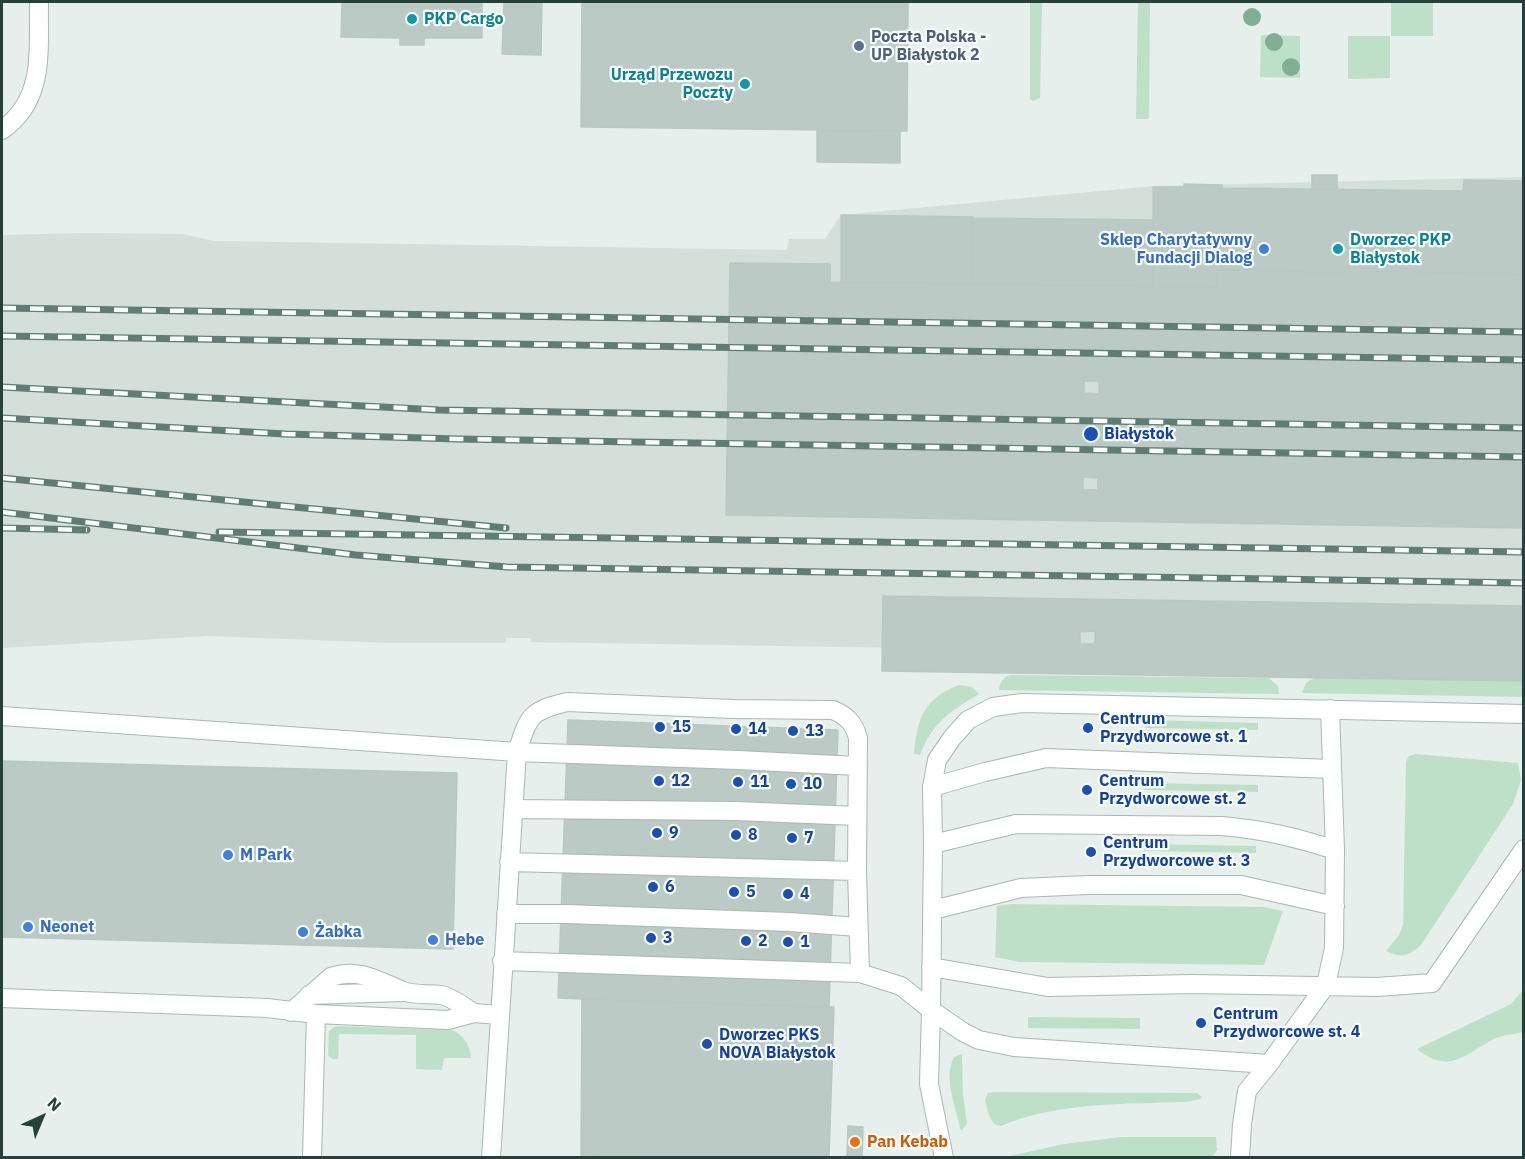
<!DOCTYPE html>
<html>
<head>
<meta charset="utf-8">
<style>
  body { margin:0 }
  #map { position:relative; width:1525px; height:1159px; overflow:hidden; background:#e6efeb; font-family:"IBM Plex Sans",sans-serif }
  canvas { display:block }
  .frame { position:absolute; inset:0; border:3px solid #24423a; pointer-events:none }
  .north { position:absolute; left:12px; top:1087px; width:60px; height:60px; -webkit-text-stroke:4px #f7fbf9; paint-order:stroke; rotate:44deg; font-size:16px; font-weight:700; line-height:24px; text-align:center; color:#24423a }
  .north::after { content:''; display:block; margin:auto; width:21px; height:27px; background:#24423a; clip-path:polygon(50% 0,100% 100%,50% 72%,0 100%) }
</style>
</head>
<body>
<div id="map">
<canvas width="1525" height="1159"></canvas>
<div class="frame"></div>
<div class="north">N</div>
</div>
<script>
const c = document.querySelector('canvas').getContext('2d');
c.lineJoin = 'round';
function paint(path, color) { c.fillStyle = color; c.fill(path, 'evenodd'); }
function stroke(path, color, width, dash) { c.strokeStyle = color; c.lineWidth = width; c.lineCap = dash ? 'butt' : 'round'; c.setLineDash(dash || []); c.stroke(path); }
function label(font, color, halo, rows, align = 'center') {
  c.font = font + ' "IBM Plex Sans",sans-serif'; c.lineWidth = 4.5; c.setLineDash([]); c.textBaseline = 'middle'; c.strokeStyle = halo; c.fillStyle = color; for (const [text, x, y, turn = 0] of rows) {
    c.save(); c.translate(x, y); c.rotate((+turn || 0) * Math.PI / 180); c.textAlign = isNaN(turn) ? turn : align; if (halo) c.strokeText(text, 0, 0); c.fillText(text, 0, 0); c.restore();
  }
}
const built = new Path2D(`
  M1523 177V658L531 642V638H506L505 643H392L208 636 2 648V235L85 233 182 234 215 241 787 250 789 239H825L841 215 1154 186Z`);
const green = new Path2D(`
  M1030 2H1042L1040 98 1033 101 1030 99Z
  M1138 2H1150L1149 119H1136Z
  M1391 2H1433V36H1391Z
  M1261 35 1300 36V78L1260 77Z
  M1348 36H1390V78L1348 79Z
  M1010 675 1269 678 1278 686 1279 694 999 690C1000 682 1002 678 1010 675Z
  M1314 678 1524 681 1523 697 1302 693 1306 683Z
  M959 685 972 687 979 694C950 711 932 723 920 755L914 754C917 719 924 698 959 685Z
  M1145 720 1258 723V730L1146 728Z
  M1415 754 1518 763 1521 780 1513 804 1421 945C1408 956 1403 959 1386 951L1399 935 1403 925 1406 762 1409 756Z
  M1145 783 1258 785V792L1144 790Z
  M1144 844 1256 846V853L1144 851Z
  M1012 904 1264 907 1283 911 1264 965 1020 962 995 957 997 906Z
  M1523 990V1032C1515 1034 1504 1035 1496 1038 1465 1053 1451 1076 1417 1049L1511 1004Z
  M1028 1017 1140 1018V1029L1028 1028Z
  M336 1026 452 1030C464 1036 470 1044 471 1058H444L442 1070 416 1069V1035L339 1034 338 1059H332L328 1055 329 1031Z
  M962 1054 963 1095 967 1124 961 1131C956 1108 943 1078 954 1057Z
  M995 1092 1197 1093 1202 1097 1200 1099 1186 1102C1128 1104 1055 1102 1001 1126 989 1125 988 1110 985 1100L988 1093Z
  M1122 1137H1216L1217 1150 1214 1155 1209 1157H1005L1064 1144Z`);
const building = new Path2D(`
  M342 2H482V38H424V45H400V38L341 37Z
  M504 2H542L541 55 502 54Z
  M582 2H908L907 131 581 127Z
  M817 131H900V163L817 162Z
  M1312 175H1337V190L1312 189Z
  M1464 180 1524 181V274L1343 271 1342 274 1304 273V271L1217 270V287L1153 286V187H1184V184L1222 185V188L1463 191Z
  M841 215 973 217 972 284 841 282Z
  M972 218 1153 220V286L972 284Z
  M730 263 830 264V282L1217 287V270L1304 271V273L1342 274 1343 271 1524 274V528L726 515Z
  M1084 381H1099V394L1084 393Z
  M1083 477 1098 478V490H1083Z
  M883 596 1524 606V681L882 671Z
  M1095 631V644H1080V632Z
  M568 720 838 730 829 1008 558 998Z
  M2 761 457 773 453 949 2 937Z
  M582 999 834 1007 829 1158H674L581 1155Z
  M848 1126 863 1127 862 1158 847 1157Z`);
const service = new Path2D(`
  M2 130C46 99 38 50 39 2
  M2 716 517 752 738 760 857 766
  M514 809 736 811 857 816
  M509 862 857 871
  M506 914H567L790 922 858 927
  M502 961 860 973 901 986 931 1010 929 1084 944 1158
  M309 995 403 992
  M2 998 267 1008 316 1014 448 1020 474 1013 499 1015
  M291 1012 331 977C359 967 380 982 403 991 415 996 429 993 441 995 452 997 464 1007 474 1013
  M312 1158 316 1014
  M491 1158 517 752C529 716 529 711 567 702L733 709 833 710C847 716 854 723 858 738L857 871 860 973`);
const minor = new Path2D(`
  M932 787 985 772 1046 758 1332 769
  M933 844 1016 824 1222 826C1265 830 1295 837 1335 850
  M933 910 1021 888 1088 885H1241L1335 906
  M931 967 1048 987 1192 984 1377 987 1432 983 1524 849
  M1269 1064 1014 1047 979 1040 963 1032 931 1010 933 844 932 787 937 760 952 738 968 720 993 707 1022 703 1524 714
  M1240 1158 1242 1124 1247 1091 1269 1064 1326 985 1334 948 1335 850 1330 709`);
const rail = new Path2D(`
  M2 308 1524 332
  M2 336 1524 360
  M2 387 439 410 1524 428
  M2 418 285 434 458 439 1524 457
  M2 478 506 528
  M2 512 356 555 507 567 1524 583
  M2 528 87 530
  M219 532 1524 552`);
const trees = [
  [1252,17],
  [1274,42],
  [1291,67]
];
const markers = [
  [412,19,6,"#0f9aa8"],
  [859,46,6,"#5c6f8a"],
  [745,84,6,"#0f9aa8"],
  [1264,249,6,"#3f7fe0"],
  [1338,249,6,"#0f9aa8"],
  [1091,434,8,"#1a4fb4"],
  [660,727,6,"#1a4fb4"],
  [1088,728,6,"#1a4fb4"],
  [736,729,6,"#1a4fb4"],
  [793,731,6,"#1a4fb4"],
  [659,781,6,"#1a4fb4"],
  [738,782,6,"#1a4fb4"],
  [791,784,6,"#1a4fb4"],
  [1087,790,6,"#1a4fb4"],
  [657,833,6,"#1a4fb4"],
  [736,835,6,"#1a4fb4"],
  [792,838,6,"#1a4fb4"],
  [1091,852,6,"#1a4fb4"],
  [228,855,6,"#3f7fe0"],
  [653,887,6,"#1a4fb4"],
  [734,892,6,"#1a4fb4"],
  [788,894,6,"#1a4fb4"],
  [28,927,6,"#3f7fe0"],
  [303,932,6,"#3f7fe0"],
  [651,938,6,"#1a4fb4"],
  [433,940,6,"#3f7fe0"],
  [746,941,6,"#1a4fb4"],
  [788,942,6,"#1a4fb4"],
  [1201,1023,6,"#1a4fb4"],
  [707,1044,6,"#1a4fb4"],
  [855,1142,6,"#e8710a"]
];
const cultureNames = [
  ["PKP Cargo",424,19],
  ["Urząd Przewozu",733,75,"right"],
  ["Poczty",733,93,"right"],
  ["Dworzec PKP",1350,240],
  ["Białystok",1350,258]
];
const serviceNames = [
  ["Poczta Polska -",871,37],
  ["UP Białystok 2",871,55]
];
const shopNames = [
  ["Sklep Charytatywny",1252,240,"right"],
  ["Fundacji Dialog",1252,258,"right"],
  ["M Park",240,855],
  ["Neonet",40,927],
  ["Żabka",315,932],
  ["Hebe",445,940]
];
const transitNames = [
  ["Białystok",1104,434],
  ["Centrum",1100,719],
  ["Przydworcowe st. 1",1100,737],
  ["15",672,727],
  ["14",748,729],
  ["13",805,731],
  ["12",671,781],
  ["Centrum",1099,781],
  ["Przydworcowe st. 2",1099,799],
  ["11",750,782],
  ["10",803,784],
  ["9",669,833],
  ["8",748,835],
  ["7",804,838],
  ["Centrum",1103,843],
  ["Przydworcowe st. 3",1103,861],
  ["6",665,887],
  ["5",746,892],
  ["4",800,894],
  ["3",663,938],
  ["2",758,941],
  ["1",800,942],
  ["Centrum",1213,1014],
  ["Przydworcowe st. 4",1213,1032],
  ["Dworzec PKS",719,1035],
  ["NOVA Białystok",719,1053]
];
const foodNames = [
  ["Pan Kebab",867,1142]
];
paint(built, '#d4dfda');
paint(green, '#bfe0c8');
paint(building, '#bbcac4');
stroke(building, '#b8c9c2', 1.5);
stroke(service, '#a8b8b2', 20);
stroke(minor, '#a8b8b2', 20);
stroke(service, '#fff', 18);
stroke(minor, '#fff', 18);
stroke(rail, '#5f7d75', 7);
stroke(rail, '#f7fbf9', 4.5, [14]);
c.fillStyle = '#80af93';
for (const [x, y] of trees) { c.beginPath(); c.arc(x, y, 9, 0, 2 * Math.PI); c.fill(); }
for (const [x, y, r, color] of markers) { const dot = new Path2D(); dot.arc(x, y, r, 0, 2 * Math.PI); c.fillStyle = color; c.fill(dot); stroke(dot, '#f7fbf9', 2); }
label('bold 16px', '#0d838f', '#f7fbf9', cultureNames, 'left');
label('bold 16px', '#4e5e75', '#f7fbf9', serviceNames, 'left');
label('bold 16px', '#366cbe', '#f7fbf9', shopNames, 'left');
label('bold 16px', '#164399', '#f7fbf9', transitNames, 'left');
label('bold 16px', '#c56008', '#f7fbf9', foodNames, 'left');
</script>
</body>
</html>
